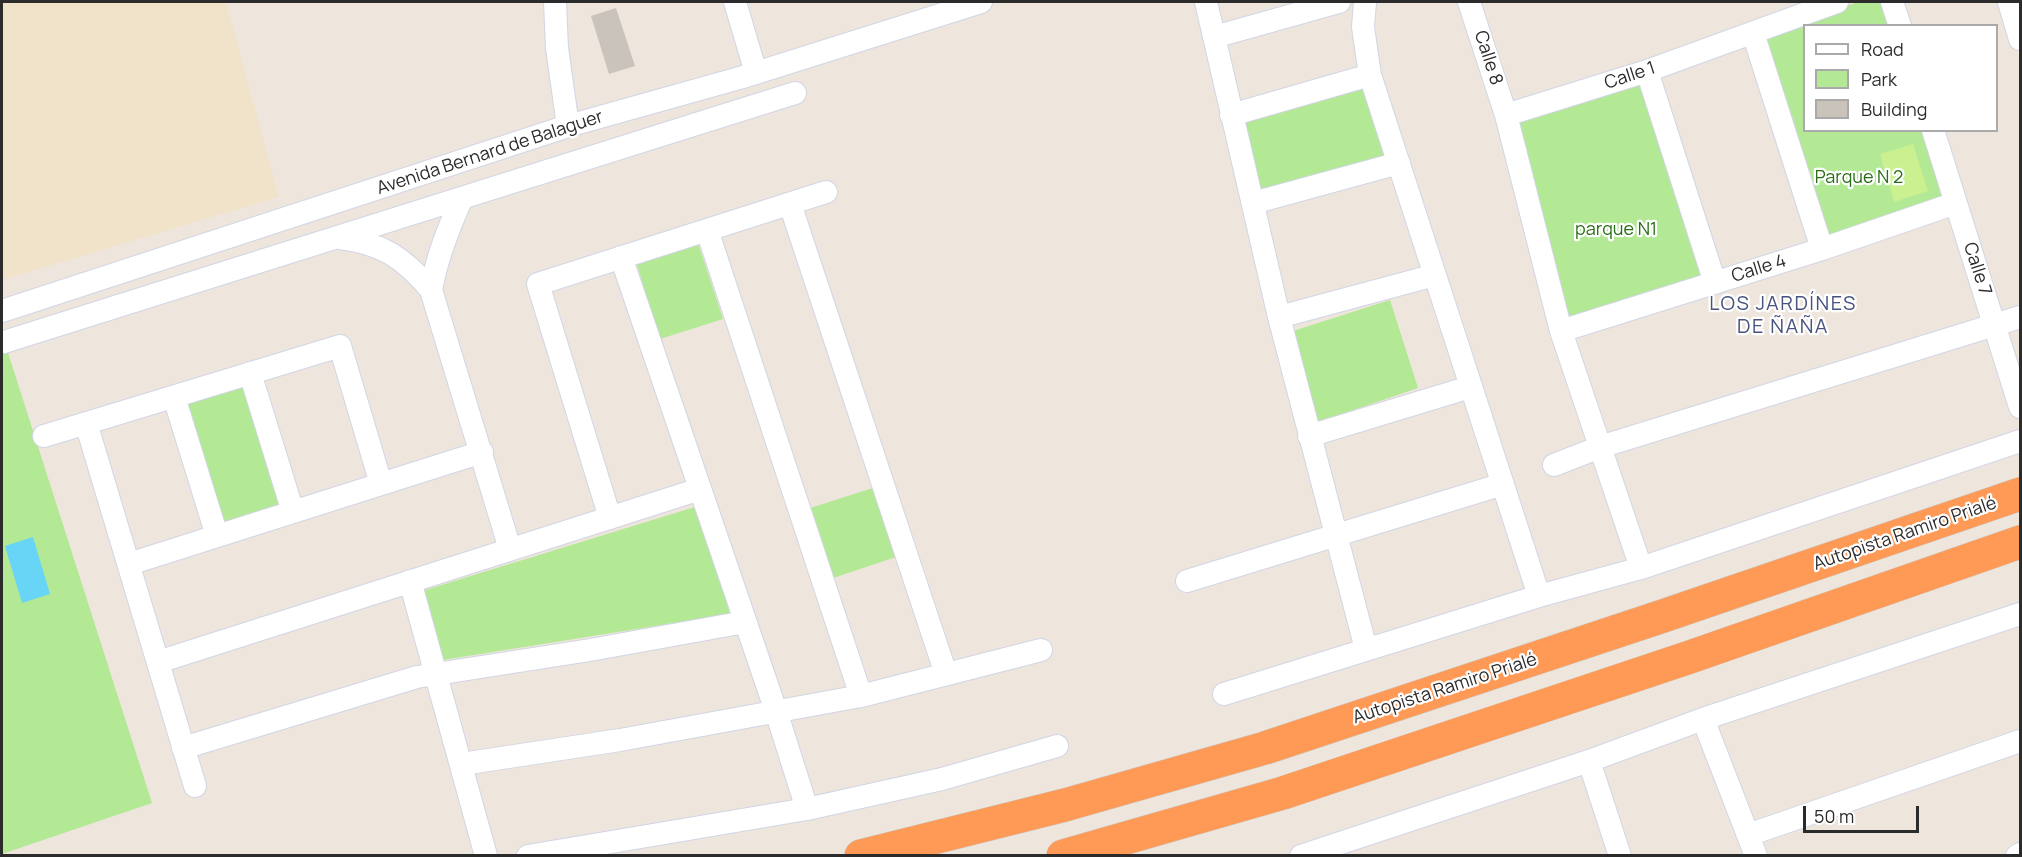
<!DOCTYPE html>
<html>
<head>
<meta charset="utf-8">
<style>
  body { margin:0 }
  #map { position:relative; width:2022px; height:857px; overflow:hidden; background:#eee6dc; font-family:Manrope,sans-serif }
  canvas { display:block }
  .frame { position:absolute; inset:0; border:3px solid #2b2b2b; pointer-events:none }
  .legend { position:absolute; left:1803px; top:24px; width:195px; height:108px; box-sizing:border-box; background:#fff; border:2px solid #aaa; margin:0; padding:8px 10px; list-style:none; font-size:18px; color:#2b2b2b }
  .legend li { display:flex; align-items:center; gap:12px; height:30px }
  .legend b { width:30px; border:2px solid #aaa }
  .scale { position:absolute; left:1803px; top:806px; width:116px; height:27px; box-sizing:border-box; border:3px solid #2b2b2b; border-top:0; padding-left:8px; font-size:18px; line-height:21px; white-space:nowrap; color:#2b2b2b; -webkit-text-stroke:4px #fff; paint-order:stroke }
</style>
</head>
<body>
<div id="map">
<canvas width="2022" height="857"></canvas>
<div class="frame"></div>
<ul class="legend">
<li><b style="height:8px;background:#fff"></b>Road</li>
<li><b style="height:16px;background:#b3e895"></b>Park</li>
<li><b style="height:16px;background:#c9c3bc"></b>Building</li>
</ul>
<div class="scale">50 m</div>
</div>
<script>
const c = document.querySelector('canvas').getContext('2d');
c.lineJoin = 'round';
function paint(path, color) { c.fillStyle = color; c.fill(path, 'evenodd'); }
function stroke(path, color, width, dash) { c.strokeStyle = color; c.lineWidth = width; c.lineCap = dash ? 'butt' : 'round'; c.setLineDash(dash || []); c.stroke(path); }
function label(font, color, halo, rows, align = 'center') {
  c.font = font + ' Manrope,sans-serif'; c.lineWidth = 4.5; c.setLineDash([]); c.textBaseline = 'middle'; c.strokeStyle = halo; c.fillStyle = color; for (const [text, x, y, turn = 0] of rows) {
    c.save(); c.translate(x, y); c.rotate((+turn || 0) * Math.PI / 180); c.textAlign = isNaN(turn) ? turn : align; if (halo) c.strokeText(text, 0, 0); c.fillText(text, 0, 0); c.restore();
  }
}
const education = new Path2D(`
  M2 2H226L279 197 2 280Z`);
const green = new Path2D(`
  M1858 2H1881L1889 25 1804 26V130L1923 131 1944 196 1827 239 1762 37Z
  M1644 81 1707 277 1566 322 1514 122Z
  M1365 85 1390 161 1257 195 1240 120Z
  M698 243 723 319 660 339 636 262Z
  M1390 300 1418 388 1318 422 1293 331Z
  M2 334 152 803 2 854Z
  M240 384 248 389 284 509 222 529 184 409 189 400Z
  M873 488 896 557 833 578 810 508Z
  M698 506 730 614 443 660 422 591Z`);
const pitch = new Path2D(`
  M1913 144 1928 191 1894 202 1880 154Z`);
const water = new Path2D(`
  M33 537 50 594 22 603 5 546Z`);
const building = new Path2D(`
  M616 8 635 66 609 74 591 16Z`);
const minor = new Path2D(`
  M555 2 557 48 568 126
  M735 2 756 73
  M1206 2 1279 317 1366 649
  M1365 2 1363 27 1370 75 1539 596
  M1469 2 1506 115 1561 331 1641 568
  M1892 2 1900 26
  M2009 2 2020 39
  M1753 33 1822 249
  M1214 37 1339 2
  M1647 71 1715 283
  M1231 115 1370 75
  M1506 115 1647 71 1837 2
  M1933 130 2020 407
  M1253 203 1399 163
  M790 204 946 674
  M707 230 861 696
  M340 238C382 243 404 258 431 290L510 549
  M621 257 776 711 807 809
  M431 290C437 257 448 229 462 198
  M2 311 568 126 743 77 981 2
  M1279 317 1435 275
  M1561 331 1822 249 1956 203
  M4 342 795 93
  M250 373 293 512
  M174 397 217 536
  M86 423 195 786
  M44 436 340 346 381 484
  M1309 436 1470 387
  M1554 465 1600 447 2020 317
  M610 518 538 284 826 192
  M129 564 482 452
  M410 581 486 856
  M1187 581 1503 484
  M158 662 700 489
  M1224 694 1539 596 1641 568 2020 441
  M1703 719 1756 856
  M183 748 417 677 590 650 745 622
  M1589 761 1620 856
  M462 764 620 740 861 696 1041 650
  M1748 835 2020 741
  M528 856 807 809 942 779 1057 746
  M1301 856 1589 761 1703 719 2020 614
  M2017 856 2020 854`);
const highway = new Path2D(`
  M861 856 1065 805 1265 748 1663 616 2020 494
  M1063 856 1283 793 1690 657 2020 542`);
const streetNames = [
  ["Calle 8",1488,58,72],
  ["Calle 1",1630,76,-18],
  ["Avenida Bernard de Balaguer",490,153,-18],
  ["Calle 4",1759,269,-17],
  ["Calle 7",1977,269,72],
  ["Autopista Ramiro Prialé",1905,534,-19],
  ["Autopista Ramiro Prialé",1445,689,-18]
];
const parkNames = [
  ["Parque N 2",1859,178],
  ["parque N1",1616,230]
];
const neighbourhoodNames = [
  ["LOS JARDÍNES",1783,304],
  ["DE ÑAÑA",1783,327]
];
paint(education, '#f0e3ca');
paint(green, '#b3e895');
paint(pitch, '#caf090');
paint(water, '#68d5f7');
paint(building, '#c9c3bc');
stroke(minor, '#d1d5e5', 24);
stroke(highway, '#c8c8c8', 34);
stroke(minor, '#fff', 22);
stroke(highway, '#ff9a56', 33);
label('18px', '#2b2b2b', '#fff', streetNames);
label('18px', '#2a6e15', '#fff', parkNames);
c.letterSpacing = '1.5px';
label('20px', '#48537f', '#fff', neighbourhoodNames);
c.letterSpacing = '0px';
</script>
</body>
</html>
